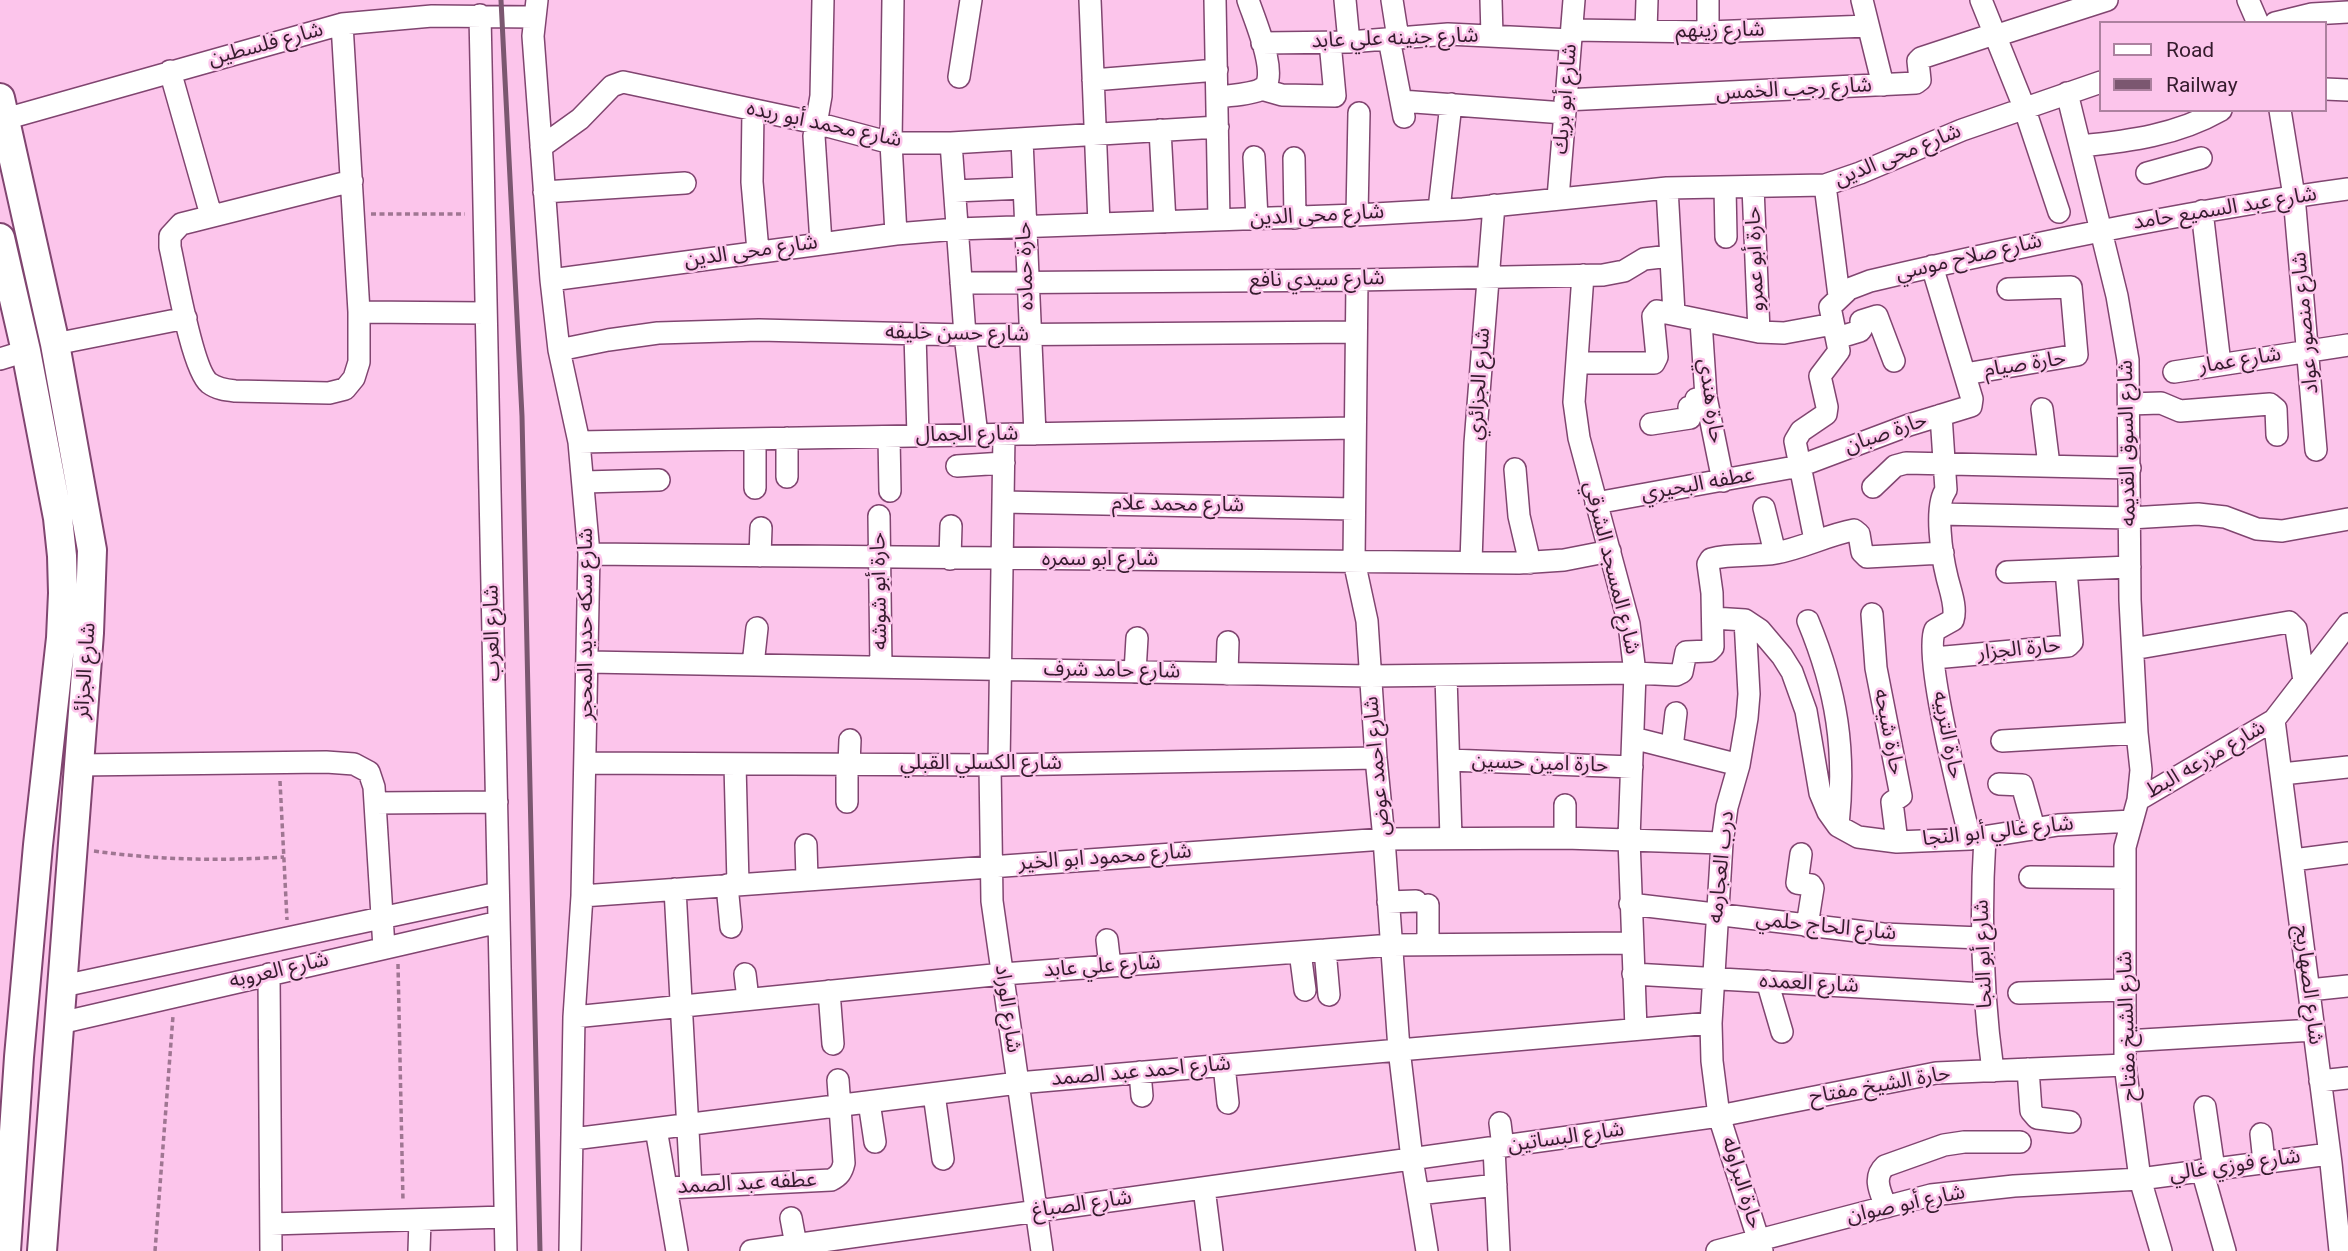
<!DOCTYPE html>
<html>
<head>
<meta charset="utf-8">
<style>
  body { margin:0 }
  #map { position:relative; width:2348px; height:1251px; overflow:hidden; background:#fcc5eb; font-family:Roboto,sans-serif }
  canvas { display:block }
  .legend { position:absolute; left:2099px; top:21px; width:228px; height:91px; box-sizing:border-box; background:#fcc5eb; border:2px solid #ac819f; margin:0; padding:9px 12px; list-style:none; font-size:21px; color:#351b2d }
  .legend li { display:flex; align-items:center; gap:14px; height:35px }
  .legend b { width:35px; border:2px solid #ac819f }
</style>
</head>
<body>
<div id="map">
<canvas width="2348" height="1251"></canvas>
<ul class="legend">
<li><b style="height:9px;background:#fff"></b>Road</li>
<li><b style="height:9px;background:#7b5770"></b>Railway</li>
</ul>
</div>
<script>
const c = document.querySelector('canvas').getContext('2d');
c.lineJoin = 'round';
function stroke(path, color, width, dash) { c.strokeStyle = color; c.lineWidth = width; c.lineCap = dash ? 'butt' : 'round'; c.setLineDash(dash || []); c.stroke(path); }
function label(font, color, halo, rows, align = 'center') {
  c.font = font + ' Roboto,"Noto Sans Arabic",sans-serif'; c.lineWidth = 5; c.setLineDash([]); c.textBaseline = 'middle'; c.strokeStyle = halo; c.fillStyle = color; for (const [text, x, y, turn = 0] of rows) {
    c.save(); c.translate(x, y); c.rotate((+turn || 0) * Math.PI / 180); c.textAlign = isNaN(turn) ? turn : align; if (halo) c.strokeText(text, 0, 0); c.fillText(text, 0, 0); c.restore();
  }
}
const path = new Path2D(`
  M371 214H465
  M280 781 287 920
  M94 851C157 860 220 861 284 857
  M398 964 403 1201
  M155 1251 173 1016`);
const street = new Path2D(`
  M537 0 533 36 551 280 559 350 579 442 589 554 582 896 574 1017 570 1251
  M893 0 891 143 896 234
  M1090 0 1099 224
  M1215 0 1219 220
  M1345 0 1349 42
  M1392 0 1398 38
  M1491 0 1492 36
  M1862 0 1883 85
  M1981 0 2024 107 2059 212
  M2248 0 2258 23
  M480 15 506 1251
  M2275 23 2312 14 2348 12
  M342 24 359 312V362L354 378 345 389 329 393 235 391C226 390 217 389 209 383 192 369 176 273 170 247V236L181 224 352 181
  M1572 30 1708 32 1868 26
  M1646 31 1647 0
  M1708 32V0
  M1995 36 2107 0
  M1389 39 1404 117
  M1262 43 1349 42 1448 34 1571 40
  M170 71 211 215
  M959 77 971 0
  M1093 80 1217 70
  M1261 89 1282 95 1335 96 1330 42
  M2325 89 2348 90
  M2067 93 2117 296 2128 360 2130 600 2137 733 2141 770 2138 800 2125 847V1065L2140 1179 2161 1251
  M1218 97C1231 95 1250 95 1262 89 1281 79 1253 16 1248 0
  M1565 100 1916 83 1920 80 1918 61 1921 58 1994 34
  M1401 101 1564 113
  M753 110 752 182 758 251
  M2280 110 2294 196 2316 450
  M5 119 342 24 432 16 534 17
  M1160 130 1165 222
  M1022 140 1035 434
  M951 143 965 335 977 435
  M2081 146C2130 141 2177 135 2221 110
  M541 147 580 119 612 86 623 82 816 123 891 143H951L1218 127
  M1254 157 1257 219
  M1294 158 1295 218
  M2147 173 2201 158
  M1825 185 1839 296
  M1725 187 1726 237
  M1753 187 1759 332
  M1667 188 1674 313
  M955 191 1024 188
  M544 192 685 183
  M1558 198 1574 0
  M1439 209 1451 104
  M2202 211 2220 364
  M1357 215 1359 113
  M821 243 814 136 821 96 823 0
  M1583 275 1574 402 1579 438 1629 624 1635 673 1629 839 1636 1029
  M551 280 896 234 957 229 1357 215 1463 209 1667 188 1825 185 1860 173 1962 130 2101 82
  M1357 280 1354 561 1367 621 1376 758 1384 839 1399 1049 1412 1159 1427 1251
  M961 283 1357 280 1603 275 1624 271 1644 259 1670 256
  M359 312 486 313
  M1701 321 1706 397 1723 481
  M915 334 918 436
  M1837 338 1860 331 1862 328 1861 321 1877 316 1894 361
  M55 344 186 318
  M559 350 608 340 658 333 759 330 965 335 1356 332
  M0 359 26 351
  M1577 363H1654L1657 357 1653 316 1657 311 1759 332 1784 333 1833 324
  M2174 372 2348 345
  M1965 374 2077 355 2071 287 2008 289
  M2129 404 2161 403 2180 411 2270 404 2276 409 2277 435
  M2042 409 2049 465
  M1941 415 1946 490C1934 505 1942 557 1947 577 1950 590 1957 607 1953 620L1935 630C1923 655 1962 805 1970 839
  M1651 424 1690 418 1689 407 1696 405V399L1706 397
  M889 437 890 491
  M787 438V477
  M755 439V488
  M579 442 1354 428
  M957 466 1004 463
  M1515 469 1519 516 1530 563
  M584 482 659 480
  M1873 487 1895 466 1906 463 2130 468
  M1003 502 1354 509
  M1596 503 1800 466 1909 425 1971 406 1972 399 1932 266
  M1764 508 1775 553
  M1940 514 2130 518 2198 514 2225 517 2257 529 2282 531 2348 519
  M879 516 881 667
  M1815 540 1795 441 1801 431 1826 414 1827 407 1820 376 1839 351 1830 307 1849 289 1870 281C2029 244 2187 211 2348 189
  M589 554 1519 563 1564 560 1610 551
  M760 556 761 528
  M950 559 951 526
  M1471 562 1475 443 1494 205
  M2007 572 2130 567
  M1872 614 1876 668 1901 796 1892 802 1897 842
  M1713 618 1745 620 1760 630 1782 656 1792 672 1806 711 1820 793 1828 812 1838 826 1858 837 1897 842 1970 839 2058 825 2132 821
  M1745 620 1749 694 1747 718 1739 765 1727 807 1722 843 1711 1023 1712 1061 1719 1116 1762 1251
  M1808 621C1837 691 1846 750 1838 826
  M2133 649 2289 622 2296 629 2304 681
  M1934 658 2068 646 2072 642 2066 570
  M588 662 1370 676 1635 673 1676 675 1682 672 1686 652 1709 651 1713 647 1712 593 1708 564 1711 559C1732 553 1755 557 1776 553 1803 548 1827 535 1854 530L1859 534 1862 552 1867 557 1943 553
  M753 665 757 628
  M1135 672 1137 638
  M1227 674 1228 642
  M1446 676 1451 838
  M2274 720 2331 1163 2340 1251
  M1633 738 1739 765
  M2002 741 2137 733
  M1672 748 1676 713
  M1449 760 1632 767
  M585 763 999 765 1376 758
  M735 764 738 884
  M847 764V802
  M849 764 850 740
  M78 765 326 762 354 764 369 772 374 787 384 948
  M990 765 992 901 1042 1251
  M999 765 1004 435
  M2282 774 2348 767
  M1999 784 2022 785 2034 828
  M2138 800 2274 720 2348 624
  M375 803 497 802
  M1985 837C1980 916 1982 992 1993 1071
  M1565 838V805
  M806 845 807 879
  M1801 854 1797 883 1811 885 1813 888 1807 926
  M2293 860 2348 853
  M2030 877 2124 878
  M727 885 731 927
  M675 889 691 1186
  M582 896 1384 839 1565 838 1722 843
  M1388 902 1416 901
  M1630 904 1883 934 1981 938
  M1428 905V944
  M1107 940 1110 966
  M1325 950 1329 995
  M1300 952 1305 990
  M269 974 271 1251
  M745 974 748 999
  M1633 974 1984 994
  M1767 981 1782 1032
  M63 986 498 893
  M2309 990 2348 986
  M829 991 833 1044
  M2019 993 2125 990
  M574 1017 1003 974 1392 945 1632 943
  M60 1023 499 922
  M2125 1041 2314 1030
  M1224 1065 1228 1103
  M2028 1069 2031 1111 2037 1118 2070 1122
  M1140 1072 1142 1096
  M2320 1081 2348 1078
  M934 1094 943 1159
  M869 1102 875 1142
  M2205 1107 2214 1169
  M1500 1123 1503 1147
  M656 1129 677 1251
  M2261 1134 2264 1162
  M573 1139 1018 1083 1711 1023
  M1494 1148 1499 1251
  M2202 1170 2225 1251
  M667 1188 831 1180C839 1176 842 1172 844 1163L838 1080
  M1204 1188 1212 1251
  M1418 1194 1496 1185
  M1886 1207C1881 1193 1872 1178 1885 1166L1944 1145 1964 1142H2020
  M791 1218 796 1245
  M271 1224 505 1217
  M419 1251 420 1220
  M751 1251 1719 1116 1936 1073 2125 1065
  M1717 1251 1931 1195 2014 1186 2140 1179 2329 1154`);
const secondary = new Path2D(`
  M0 98 55 344 92 550 89 633 42 1251
  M0 238 26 351 58 518 62 556 63 593 61 638 38 845 19 1057 6 1251`);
const rail = new Path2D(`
  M501 0 522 416 540 1251`);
const streetNames = [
  ["شارع زينهم",1720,31,-1],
  ["شارع جنينه علي عابد",1395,39,-2],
  ["شارع فلسطين",266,45,-15],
  ["شارع رجب الخمس",1794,90,-3],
  ["شارع أبو بريك",1566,99,-85],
  ["شارع محمد أبو ريده",824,125,12],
  ["شارع محى الدين",1898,156,-22],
  ["شارع عبد السميع حامد",2225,209,-9],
  ["شارع محى الدين",1317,216,-3],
  ["شارع محى الدين",751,252,-8],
  ["شارع صلاح موسي",1969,258,-13],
  ["حارة أبو عمرو",1756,259,-92],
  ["حارة حماده",1026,266,-92],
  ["شارع سيدي نافع",1317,280,-1],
  ["شارع منصور عواد",2306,323,-95],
  ["شارع حسن خليفه",957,334,1],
  ["شارع عمار",2240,361,-9],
  ["حارة صيام",2025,365,-9],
  ["شارع الجزائري",1480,384,-86],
  ["حارة هندي",1710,401,82],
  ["حارة صبان",1886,434,-19],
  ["شارع الجمال",967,435,-1],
  ["شارع السوق القديمه",2128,443,-91],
  ["عطفه البحيري",1698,485,-10],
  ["شارع محمد علام",1178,505,1],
  ["شارع ابو سمره",1100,560],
  ["شارع المسجد الشرقي",1611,568,76],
  ["حارة أبو شوشه",880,591,-91],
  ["شارع سكه حديد المحجر",587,624,-90],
  ["شارع العرب",493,633,-91],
  ["حارة الجزار",2019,650,-6],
  ["شارع الجزائر",86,671,-86],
  ["شارع حامد شرف",1112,671,1],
  ["حارة شيحه",1888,732,79],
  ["حارة التربيه",1947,735,79],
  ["شارع مزرعه البط",2206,760,-30],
  ["شارع الكسلي القبلي",981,764],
  ["حارة امين حسين",1540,764,2],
  ["شارع احمد عوض",1378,766,-95],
  ["شارع غالي أبو النجا",1998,832,-6],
  ["شارع محمود ابو الخير",1105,858,-4],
  ["درب العجارمه",1722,867,-84],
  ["شارع الحاج حلمي",1826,927,6],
  ["شارع أبو النجا",1984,954,-92],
  ["شارع علي عابد",1102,967,-4],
  ["شارع العروبه",279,971,-13],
  ["شارع العمده",1809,984,3],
  ["شارع الصهاريج",2308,985,83],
  ["شارع الوراد",1007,1009,82],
  ["شارع الشيخ مفتاح",2128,1026,-92],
  ["شارع احمد عبد الصمد",1141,1072,-5],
  ["حارة الشيخ مفتاح",1880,1086,-10],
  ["شارع البساتين",1566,1138,-8],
  ["شارع فوزي غالي",2235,1166,-8],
  ["حارة البراوله",1741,1183,73],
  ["عطفه عبد الصمد",747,1184,-3],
  ["شارع الصباغ",1082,1205,-8],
  ["شارع أبو صوان",1906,1205,-12]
];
stroke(street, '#804570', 24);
stroke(secondary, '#804570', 32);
stroke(path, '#9f7692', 3.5, [5, 3.5]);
stroke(street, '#fff', 21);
stroke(secondary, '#fff', 28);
stroke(rail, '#7b5770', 5);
label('21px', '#351b2d', '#fcc5eb', streetNames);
</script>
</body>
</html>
